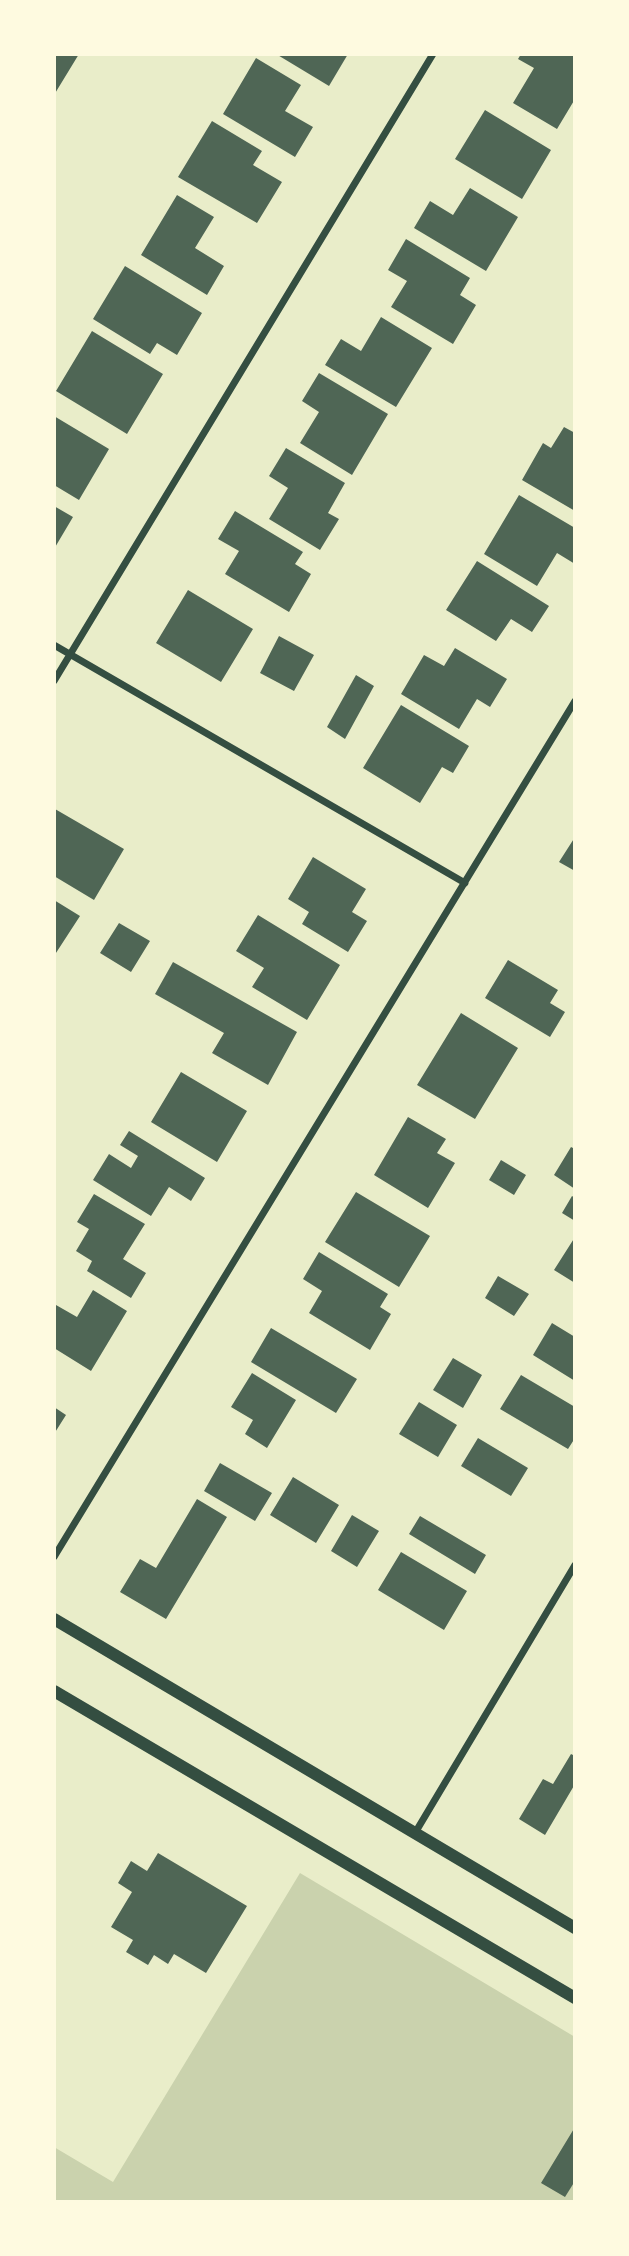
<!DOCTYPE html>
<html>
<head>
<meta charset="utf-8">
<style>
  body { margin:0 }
  #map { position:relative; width:629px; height:2256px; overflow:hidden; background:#e9edc9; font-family:Rubik,sans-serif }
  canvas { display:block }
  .frame { position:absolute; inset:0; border:56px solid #fefae0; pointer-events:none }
</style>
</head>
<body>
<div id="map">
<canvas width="629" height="2256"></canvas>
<div class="frame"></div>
</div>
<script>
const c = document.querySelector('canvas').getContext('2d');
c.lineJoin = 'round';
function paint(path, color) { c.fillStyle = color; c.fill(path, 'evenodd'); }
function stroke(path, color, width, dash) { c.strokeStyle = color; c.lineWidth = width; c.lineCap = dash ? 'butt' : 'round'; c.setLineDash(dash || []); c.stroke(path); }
const green = new Path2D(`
  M300 1873 575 2037V2202H54V2147L113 2182Z`);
const building = new Path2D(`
  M54 54H79L54 95Z
  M276 54H348L329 86Z
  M521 54H575V99L557 129 513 103 534 68 518 59Z
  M256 58 301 85 285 111 313 127 295 157 223 114Z
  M485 110 551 150 522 199 455 159Z
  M212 121 262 151 253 165 282 182 257 223 178 177Z
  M470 188 518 217 486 271 414 228 430 201 453 215Z
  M177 195 214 217 195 248 224 266 207 295 141 255Z
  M406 239 470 278 460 295 476 305 453 344 391 307 407 281 388 270Z
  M125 266 202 313 177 355 157 343 150 354 93 319Z
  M381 317 432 348 396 407 325 365 341 339 361 351Z
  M92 331 163 374 127 434 56 391Z
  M319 373 388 414 352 475 300 443 319 412 302 401Z
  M54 416 109 449 79 500 54 485Z
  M564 427 575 433V511L522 480 543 443 551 448Z
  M286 448 345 483 328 513 339 519 320 550 269 519 288 488 269 476Z
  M519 495 575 528V564L557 553 537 586 484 554Z
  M54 506 73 517 54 549Z
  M235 511 303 552 295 564 311 574 289 612 225 574 239 551 218 539Z
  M477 561 549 606 532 632 511 619 496 641 446 610Z
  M188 590 253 629 221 682 156 643Z
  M279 636 314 655 294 691 260 673Z
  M455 648 507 679 490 707 477 699 459 729 401 694 424 655 444 666Z
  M356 675 374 686 345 739 327 727Z
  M401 705 469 746 453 773 442 767 420 803 363 768Z
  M55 809 124 849 94 900 54 876Z
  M575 837V871L559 862Z
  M313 857 366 889 352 912 367 921 348 952 302 924 309 912 288 899Z
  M54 900 80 916 54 956Z
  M258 915 340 965 307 1020 252 987 264 968 236 951Z
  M119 923 150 941 131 972 100 953Z
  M508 960 558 990 550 1003 565 1012 550 1037 485 998Z
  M173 962 297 1032 268 1085 212 1053 224 1033 155 994Z
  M461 1013 518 1048 475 1119 417 1085Z
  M181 1072 247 1111 217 1162 151 1122Z
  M408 1117 446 1139 437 1153 455 1163 428 1208 374 1175Z
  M129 1131 205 1178 191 1201 169 1187 151 1216 93 1180 109 1154 131 1168 138 1156 120 1145Z
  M571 1147 575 1149V1189L554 1175Z
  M501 1160 526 1175 514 1195 489 1180Z
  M356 1192 430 1236 399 1287 325 1242Z
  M94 1194 145 1224 123 1259 146 1273 131 1298 87 1271 92 1261 76 1251 89 1229 77 1222Z
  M572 1196 575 1198V1221L562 1213Z
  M575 1237V1283L554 1270Z
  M319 1252 388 1294 380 1307 391 1314 370 1350 309 1313 322 1291 303 1279Z
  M498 1276 529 1294 514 1316 485 1298Z
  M93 1290 127 1311 91 1371 54 1348V1308L56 1305 77 1317Z
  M552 1323 575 1337V1381L533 1355Z
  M271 1328 357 1379 336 1413 251 1362Z
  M453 1358 482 1375 463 1408 433 1390Z
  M252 1373 296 1400 267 1448 245 1434 253 1420 231 1407Z
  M521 1375 575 1407V1438L568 1449 500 1409Z
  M419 1402 457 1425 438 1457 399 1434Z
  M54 1407 66 1415 54 1434Z
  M478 1438 528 1468 511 1496 461 1466Z
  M220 1463 272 1493 255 1521 204 1491Z
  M293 1477 339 1505 316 1543 270 1515Z
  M197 1499 227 1517 166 1619 120 1592 140 1559 156 1568Z
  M352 1515 379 1531 357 1567 331 1551Z
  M420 1516 486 1555 475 1574 409 1534Z
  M401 1552 467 1591 444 1630 378 1590Z
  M571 1754 575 1756V1784L545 1835 519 1819 543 1779 553 1784Z
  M158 1853 247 1906 206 1973 174 1954 168 1964 154 1955 148 1965 126 1952 133 1940 111 1927 132 1892 118 1883 131 1861 147 1871Z
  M575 2127V2181L565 2197 541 2183Z`);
const minor = new Path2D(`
  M54 645 465 883
  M54 681 433 54
  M54 1557 575 701
  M415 1833 575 1565`);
const tertiary = new Path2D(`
  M54 1619 575 1928
  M54 1691 575 1998`);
paint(green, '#cad2ad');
paint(building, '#4f6655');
stroke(minor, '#344e41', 7);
stroke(tertiary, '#344e41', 12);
</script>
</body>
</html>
